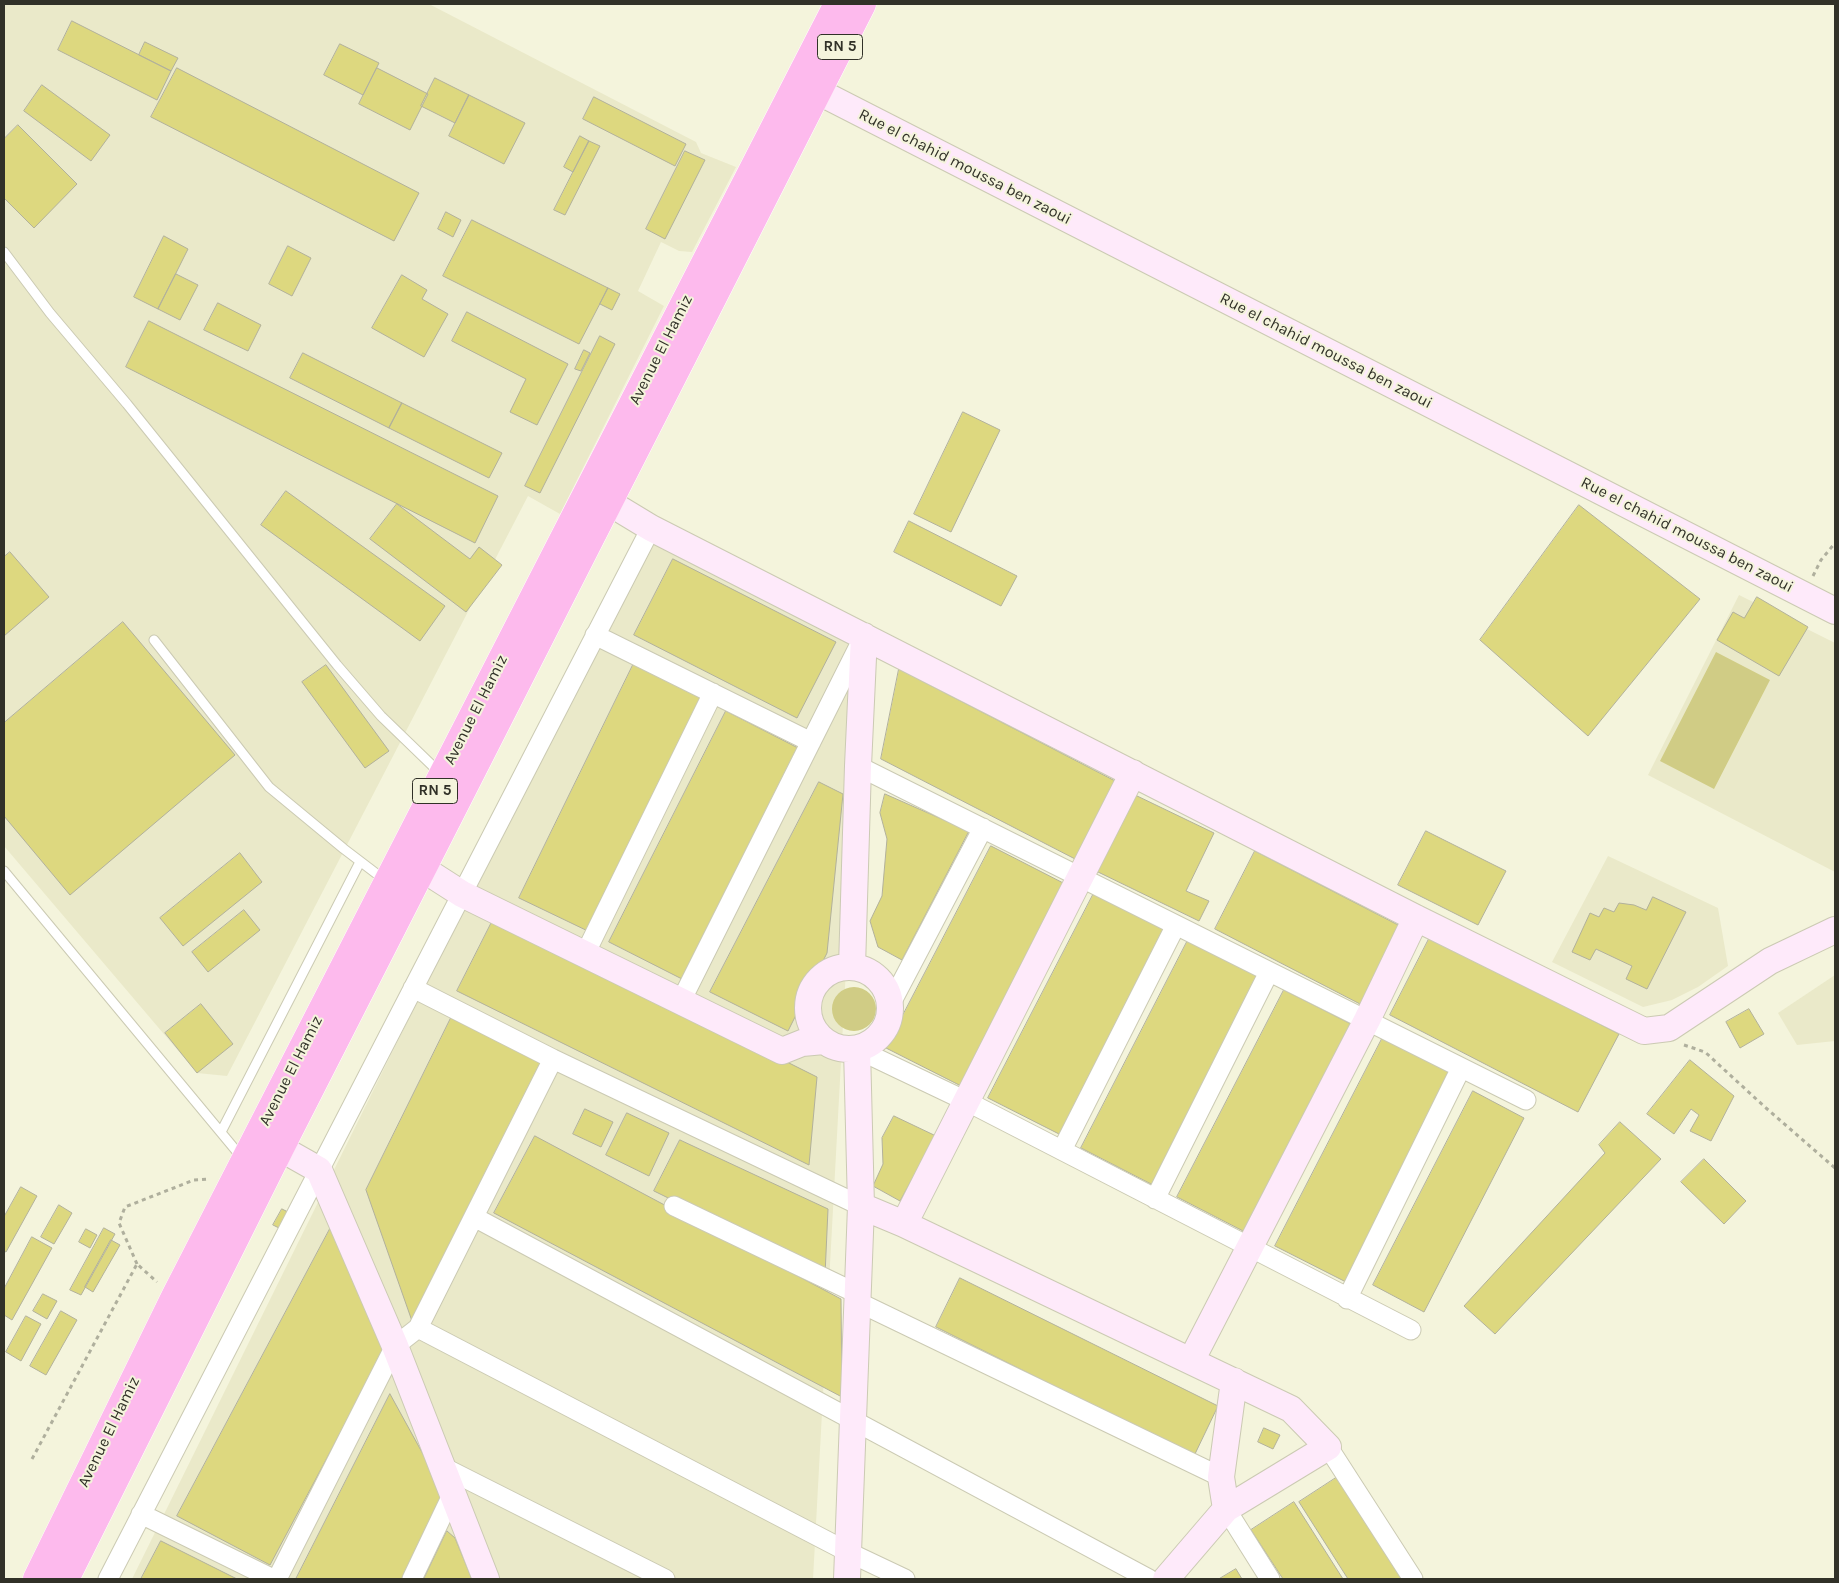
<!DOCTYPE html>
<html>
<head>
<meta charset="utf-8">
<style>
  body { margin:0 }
  #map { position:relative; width:1839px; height:1583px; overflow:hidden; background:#f4f4dc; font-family:Karla,sans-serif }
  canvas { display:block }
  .frame { position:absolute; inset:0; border:5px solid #313128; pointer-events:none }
</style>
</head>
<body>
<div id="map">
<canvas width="1839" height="1583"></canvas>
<div class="frame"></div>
</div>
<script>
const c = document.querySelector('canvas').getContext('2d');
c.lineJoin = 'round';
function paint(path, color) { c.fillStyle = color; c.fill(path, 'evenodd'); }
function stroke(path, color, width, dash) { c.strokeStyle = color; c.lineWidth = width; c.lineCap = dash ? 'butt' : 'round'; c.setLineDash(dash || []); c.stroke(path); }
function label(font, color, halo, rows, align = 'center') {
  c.font = font + ' Karla,sans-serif'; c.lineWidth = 4; c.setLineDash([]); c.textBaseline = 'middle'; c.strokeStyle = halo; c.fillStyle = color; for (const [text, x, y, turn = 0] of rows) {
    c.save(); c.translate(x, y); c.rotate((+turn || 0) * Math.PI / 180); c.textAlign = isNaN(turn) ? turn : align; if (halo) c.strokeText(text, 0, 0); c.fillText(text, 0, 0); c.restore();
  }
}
const built = new Path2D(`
  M4 4H429L696 142 701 153 736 167 692 252 679 251 661 242 638 291 664 306 560 514 528 496 227 1076 197 1073 4 846Z
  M651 528 864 636 813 1579H132Z
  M1739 595 1835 643V872L1648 775Z
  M1608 856 1718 908 1728 966 1698 987 1672 1000 1643 1007 1552 962Z
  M1835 975V1041L1797 1045 1778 1013Z`);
const green = new Path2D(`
  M1716 652 1770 680 1714 789 1660 761Z
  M832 1009a22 22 0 1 1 44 0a22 22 0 1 1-44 0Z`);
const building = new Path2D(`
  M72 21 171 71 157 100 58 50Z
  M145 42 178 58 171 71 139 55Z
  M340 44 379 63 363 95 324 75Z
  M177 68 419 193 394 241 151 117Z
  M377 68 428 94 410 130 359 104Z
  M435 78 469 95 455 123 421 106Z
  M42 85 110 135 91 161 24 111Z
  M469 95 525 123 504 164 449 136Z
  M594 97 686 144 675 166 583 119Z
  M18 125 77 184 34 228 4 198V139Z
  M580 136 589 141 573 172 564 167Z
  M589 141 600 146 565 215 554 210Z
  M685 151 705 160 665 239 646 229Z
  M446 212 461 220 453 237 438 229Z
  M472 220 608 288 579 344 443 276Z
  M164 236 188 249 158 309 134 297Z
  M288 246 311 258 292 296 269 284Z
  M176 274 198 285 180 320 158 309Z
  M402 275 427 290 422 299 448 314 424 357 372 328Z
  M608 288 620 294 612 310 600 304Z
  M218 303 261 325 248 351 204 330Z
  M467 312 568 364 537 425 510 412 526 379 452 341Z
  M149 321 498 496 475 543 126 367Z
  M600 336 615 344 540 493 525 486Z
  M584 350 590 353 581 371 575 369Z
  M303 353 402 403 389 428 290 378Z
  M402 403 502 453 489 478 389 428Z
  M963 412 1000 430 951 532 914 514Z
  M286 491 445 606 420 641 261 525Z
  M397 504 470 559 479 547 502 565 466 612 370 539Z
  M1579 505 1700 599 1588 736 1480 640Z
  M909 521 1017 576 1001 606 894 552Z
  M10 552 49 597 4 636V557Z
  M673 559 836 642 797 718 634 635Z
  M1757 597 1808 627 1779 676 1717 640 1733 612 1744 618Z
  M123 622 235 755 70 895 4 816V723Z
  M634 663 707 698 592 933 519 898Z
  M326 665 389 751 365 768 302 682Z
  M899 669 1119 783 1079 861 881 759Z
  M726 711 800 749 682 979 609 942Z
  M819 782 843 794 827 953 788 1031 710 992Z
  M885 794 969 831 902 960 878 947 870 921 882 896 887 839 880 813Z
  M1133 794 1214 833 1186 891 1209 901 1199 921 1096 871Z
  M1426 831 1506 871 1478 925 1398 885Z
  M991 846 1071 887 967 1089 886 1048Z
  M1255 851 1402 927 1362 1005 1215 929Z
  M240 853 262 882 183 946 160 918Z
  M1094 893 1167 931 1061 1135 988 1098Z
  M1653 897 1686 912 1647 989 1626 979 1632 966 1596 949 1590 960 1572 952 1590 913 1599 917 1604 908 1614 912 1619 903 1634 905 1646 910Z
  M244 910 260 930 208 972 192 952Z
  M495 916 817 1077 809 1165 457 991Z
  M1430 937 1619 1034 1578 1112 1390 1015Z
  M1188 940 1260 977 1153 1185 1081 1148Z
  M1284 990 1355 1026 1247 1233 1177 1197Z
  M201 1004 233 1044 197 1073 165 1033Z
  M1749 1009 1764 1034 1740 1048 1726 1022Z
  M451 1018 544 1063 412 1321 366 1190Z
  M1383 1037 1454 1073 1346 1282 1275 1246Z
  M1690 1060 1734 1096 1711 1141 1690 1131 1699 1115 1691 1109 1674 1134 1647 1114Z
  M1473 1091 1524 1118 1424 1312 1373 1285Z
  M585 1109 613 1122 601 1147 573 1134Z
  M627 1113 669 1133 649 1176 606 1155Z
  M894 1116 936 1136 900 1201 873 1186 883 1164 882 1138Z
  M1620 1122 1661 1159 1495 1334 1464 1306 1605 1153 1599 1145Z
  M535 1136 841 1299 842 1397 494 1213Z
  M680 1140 828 1209 825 1275 654 1191Z
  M1704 1159 1746 1201 1724 1224 1681 1182Z
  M21 1187 37 1196 6 1252 4 1251V1217Z
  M59 1205 72 1213 54 1244 41 1237Z
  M282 1209 294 1215 285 1231 273 1225Z
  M332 1225 386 1347 270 1565 177 1516Z
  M104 1228 115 1234 81 1295 70 1290Z
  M86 1229 97 1235 90 1248 79 1242Z
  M32 1237 52 1248 12 1320 4 1315V1289Z
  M111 1240 120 1245 93 1292 85 1287Z
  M960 1278 1218 1406 1194 1456 936 1327Z
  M43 1294 57 1301 47 1319 33 1311Z
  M61 1311 77 1320 46 1375 30 1366Z
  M26 1316 41 1324 21 1361 6 1352Z
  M390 1394 446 1496 404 1579H296Z
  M1264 1428 1280 1435 1273 1449 1258 1442Z
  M1342 1474 1409 1579H1348L1299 1502Z
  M1294 1502 1343 1579H1283L1251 1530Z
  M447 1531 455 1538 472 1579H424Z
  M161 1541 237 1579H141Z
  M1236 1569 1242 1579H1219Z`);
const path = new Path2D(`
  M1813 576 1821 560 1835 543
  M1684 1045 1705 1052 1766 1108 1835 1168
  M137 1264 119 1223 125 1207 194 1180 210 1179
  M32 1459 137 1264 157 1282`);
const lane = new Path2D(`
  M4 252 50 313 127 404 337 665 381 716 441 774
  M154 640 269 787 344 849 386 881
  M4 871 243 1159
  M221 1132 360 862`);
const street = new Path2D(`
  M595 635 811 742
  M858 766 1526 1100
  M585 954 713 693
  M413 988 553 1059 861 1206
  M681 1001 860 644
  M891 1003 983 828
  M857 1049 966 1101 1411 1330
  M1062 1150 1176 925
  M1155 1199 1269 972
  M674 1206 858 1294
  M474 1217 1149 1579
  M1347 1299 1461 1068
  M858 1302 1221 1477
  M418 1328 848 1552 905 1579
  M1328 1447 1413 1579
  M443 1467 665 1579
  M1226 1509 1270 1579
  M141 1514 273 1579
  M108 1579 651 528
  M277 1579 395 1346 418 1328 553 1059
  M412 1579 453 1493`);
const secondary = new Path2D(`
  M817 91 1835 611
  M608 502 651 528 1416 918 1644 1031 1669 1028 1770 961 1835 930
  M423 869 462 894 782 1051 802 1043 824 1041
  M808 1008a41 41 0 1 1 82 0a41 41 0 1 1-82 0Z
  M852 967 858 766 864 636
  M280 1148 319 1170 395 1346 486 1579
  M861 1206 904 1224 1291 1409 1328 1447 1226 1509 1166 1579
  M904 1224 1133 773
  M1191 1361 1367 1020 1416 918
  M1226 1509 1221 1477 1234 1381
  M847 1579 861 1206 857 1049`);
const highway = new Path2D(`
  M37 1579 175 1297 838 4
  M65 1579 280 1148 862 4`);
const shields = [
  [840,47,45],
  [435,791,45]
];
const shieldNames = [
  ["RN 5",840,47],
  ["RN 5",435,791]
];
const streetNames = [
  ["Rue el chahid moussa ben zaoui",965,167,27],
  ["Avenue El Hamiz",661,350,-63],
  ["Rue el chahid moussa ben zaoui",1326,351,27],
  ["Rue el chahid moussa ben zaoui",1687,535,27],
  ["Avenue El Hamiz",476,710,-63],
  ["Avenue El Hamiz",291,1071,-63],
  ["Avenue El Hamiz",109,1432,-64]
];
paint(built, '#eae9c9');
paint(green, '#d0cc85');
paint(building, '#ddd87f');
stroke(building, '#b2b19b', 1);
stroke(lane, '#cbcab3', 11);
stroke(street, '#cbcab3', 21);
stroke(secondary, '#cbcab3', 28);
stroke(highway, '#fff', 29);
stroke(path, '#afaf9d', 3, [4, 4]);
stroke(lane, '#fff', 9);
stroke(street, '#fff', 19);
stroke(secondary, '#feeafa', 26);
stroke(highway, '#fdbaed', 28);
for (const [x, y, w] of shields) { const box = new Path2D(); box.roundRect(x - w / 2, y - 12.5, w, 25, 4); c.fillStyle = '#f4f4dc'; c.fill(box); stroke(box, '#313128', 1); }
label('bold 15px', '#313128', null, shieldNames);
label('16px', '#313128', '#f4f4dc', streetNames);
</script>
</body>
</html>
